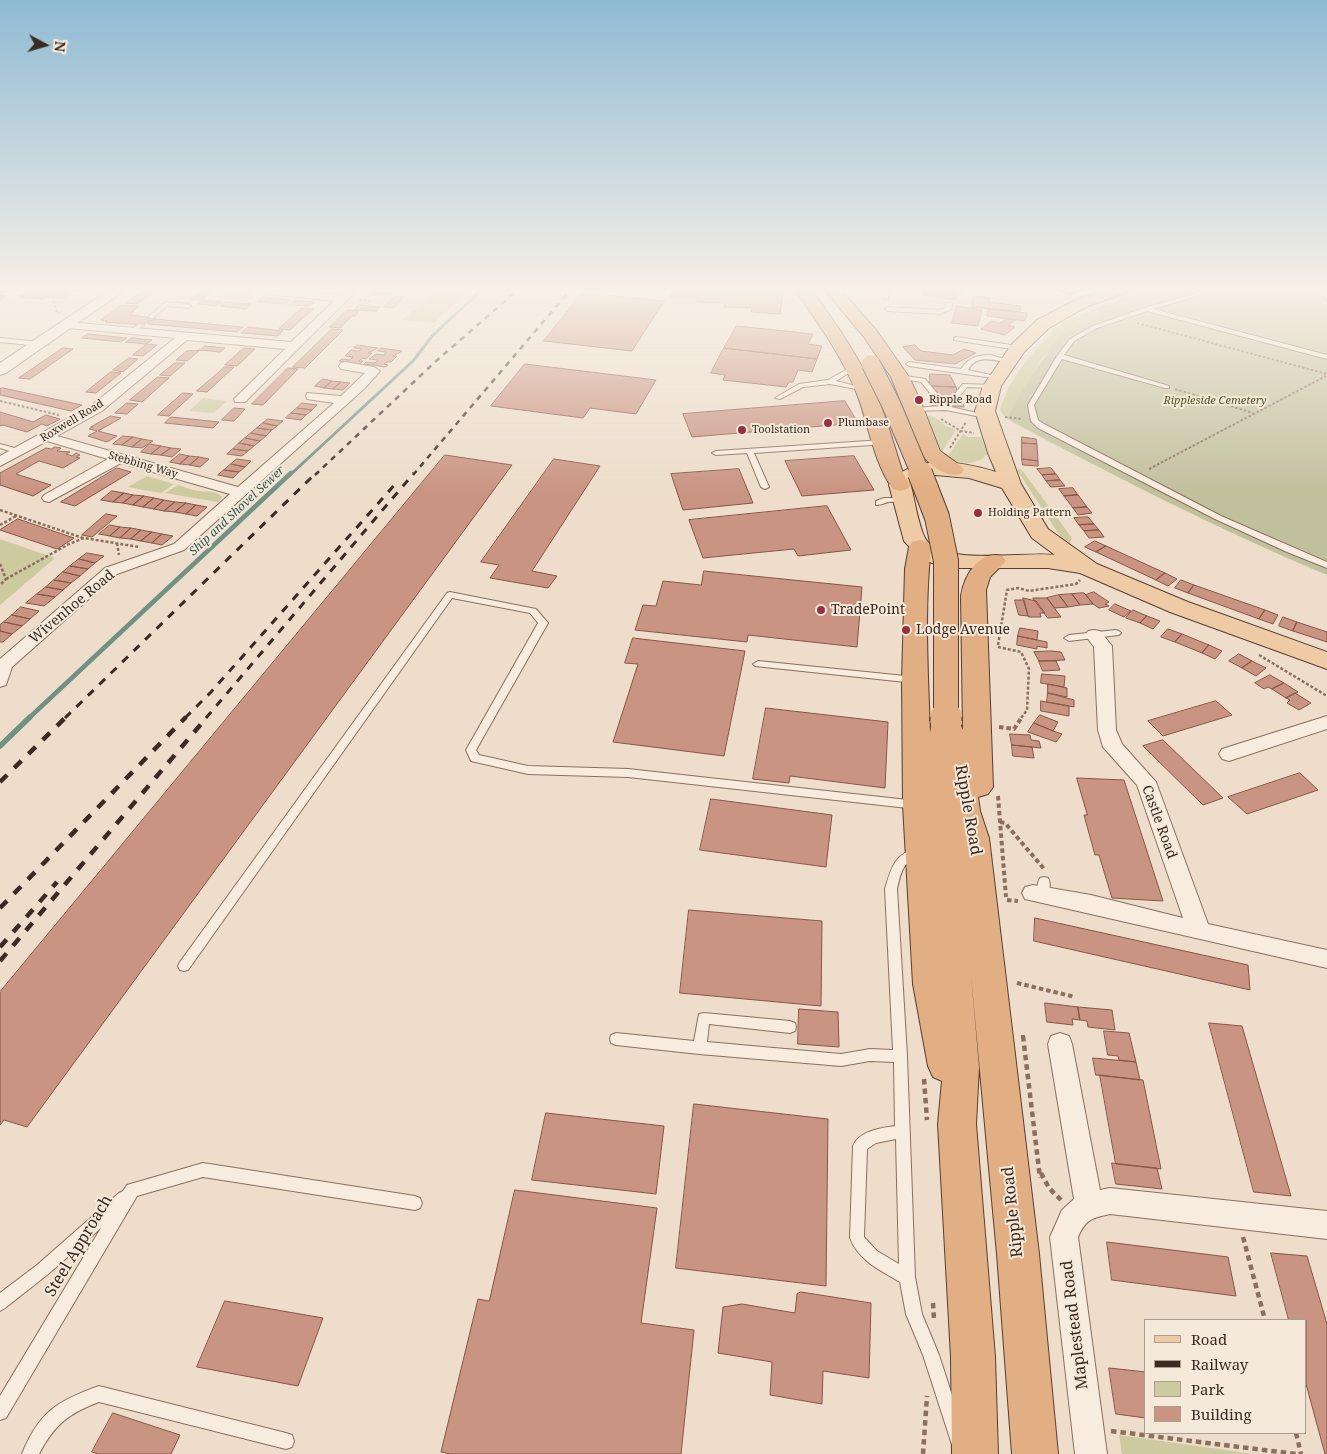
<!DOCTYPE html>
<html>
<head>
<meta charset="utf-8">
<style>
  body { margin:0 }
  #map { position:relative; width:1327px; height:1454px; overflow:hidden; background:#edddca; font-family:"Noto Serif",serif }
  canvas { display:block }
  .legend { position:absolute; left:1144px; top:1319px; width:162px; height:115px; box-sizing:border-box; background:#f5e9da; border:1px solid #ab9d90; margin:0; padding:6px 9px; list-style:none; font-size:15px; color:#3b2a22 }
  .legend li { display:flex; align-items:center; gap:10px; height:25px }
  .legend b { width:25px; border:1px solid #ab9d90 }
  .north { position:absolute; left:20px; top:20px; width:50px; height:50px; -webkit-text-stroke:4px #f5e9da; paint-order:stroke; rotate:96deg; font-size:14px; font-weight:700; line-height:20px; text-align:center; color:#3b2a22 }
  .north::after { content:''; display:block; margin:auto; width:18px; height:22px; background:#3b2a22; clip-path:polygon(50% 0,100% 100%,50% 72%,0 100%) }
</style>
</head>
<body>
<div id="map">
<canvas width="1327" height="1454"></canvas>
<ul class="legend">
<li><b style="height:6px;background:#eecba5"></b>Road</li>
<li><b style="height:6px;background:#3b2a22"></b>Railway</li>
<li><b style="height:14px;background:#ccca9e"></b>Park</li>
<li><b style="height:14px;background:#ca9482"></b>Building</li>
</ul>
<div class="north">N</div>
</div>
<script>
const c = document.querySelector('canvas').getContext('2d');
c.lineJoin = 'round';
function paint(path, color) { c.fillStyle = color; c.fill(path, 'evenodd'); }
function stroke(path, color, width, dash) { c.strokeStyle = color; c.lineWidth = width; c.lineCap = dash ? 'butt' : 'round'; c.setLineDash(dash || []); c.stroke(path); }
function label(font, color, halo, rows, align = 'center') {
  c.font = font + ' "Noto Serif",serif'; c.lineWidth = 4; c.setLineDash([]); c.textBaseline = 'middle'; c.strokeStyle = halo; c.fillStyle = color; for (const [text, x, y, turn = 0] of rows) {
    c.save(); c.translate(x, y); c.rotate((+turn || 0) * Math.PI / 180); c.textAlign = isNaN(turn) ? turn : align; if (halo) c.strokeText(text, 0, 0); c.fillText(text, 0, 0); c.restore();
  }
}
const green = new Path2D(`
  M228 288H260L251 295 256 296 252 300 217 297Z
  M442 288H471L434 323 401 320Z
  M1099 307 1097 312 1101 313 1043 357 1009 417 1004 416 1000 410C1008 380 1031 353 1053 332V330L1067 320Z
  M203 398 227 401 214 413 189 411Z
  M930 415 945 424 944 425 956 430 942 452 927 418Z
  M963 434 968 437H981L987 453 984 458C973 465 958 464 947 457Z
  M1019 469 1022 470 1072 538 1070 543 1062 539 1017 470Z
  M147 476 174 484 161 493 128 487Z
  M178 485C184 487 192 490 198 491 207 492 215 490 222 497L218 502 165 493Z
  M0 539 55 558 0 605Z
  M1119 1435 1254 1454H1122Z`);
const cemetery = new Path2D(`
  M1154 288H1327V575C1217 529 1112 475 1007 419L1026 384 1059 336 1101 314 1097 312 1099 307Z`);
const streamFar2 = new Path2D(`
  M290 475 413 361 433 335 484 288`);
const streamFar1 = new Path2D(`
  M29 718 291 473`);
const stream = new Path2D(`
  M0 746 30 717`);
const building = new Path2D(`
  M0 288H13L0 295 6 296 0 300Z
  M24 288H78L63 298 46 297 43 299 19 297 32 289Z
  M148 288H159L137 304 126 303Z
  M205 288H216L201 300 191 299Z
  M674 288H710L783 292 780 314 751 312 752 308 724 307 725 303 697 302 698 298 671 297Z
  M893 288H962V293H956L955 300 923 295 924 290Z
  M1057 288H1089L1070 295 1054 289Z
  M375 290 394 292 390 295 371 294Z
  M582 293 664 301 632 351 544 341Z
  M395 296 404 297 393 308 384 307Z
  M974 296 990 298 989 302 1021 306 1020 312 972 307Z
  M263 297 290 300 285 304 258 302Z
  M204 300 222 302 216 306 198 304Z
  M294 300 314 302 309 306 289 305Z
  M226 302 251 304 246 309 220 306Z
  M122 305 139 306 130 315 156 318 142 325 105 322 107 321 101 320Z
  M359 305 380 307 376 311 355 310Z
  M957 306 982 310 978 326 952 323Z
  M302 308 313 309 290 330 279 329Z
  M989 309 1027 313 1025 321 987 316Z
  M347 310 359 311 355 316H352L340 328 330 327Z
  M155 319 219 325 243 327 237 332 148 324Z
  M1007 319 1016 320 1008 325 1015 327 1005 335 981 329 991 321 999 323Z
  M737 326 813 334 808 344 822 346 817 359 724 348Z
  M248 327 283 331 278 336 242 333Z
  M332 329 343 330 305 368 293 367Z
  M88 334 127 338 121 342 82 338Z
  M132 338 152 340 146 344 126 342Z
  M147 344 157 345 143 356 133 355Z
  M357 345 378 348 368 353H372L366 359 362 358 359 361H363L360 364 339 361 342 359 350 360 353 357 345 356 351 350 359 351 362 349 354 348Z
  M915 345 921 351 953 355 964 349 976 353 955 364 915 360 903 347Z
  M205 346 225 348 220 352 200 350 187 361 176 360 187 351 200 350Z
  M63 348 73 349 30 379 19 378Z
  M244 348 255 349 237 366 225 365Z
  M381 348 402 351 393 356H397L391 362H387L384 364 388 365 385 367 364 364 366 362 375 363 378 360 369 359 376 354 384 355 386 352 378 351Z
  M724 348 817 359 812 372 798 370 793 382H789L786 387 723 380 725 375 711 373Z
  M129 358 138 359 123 372 113 370Z
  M175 363H185L170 376 160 375Z
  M525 364 656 380 636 414 590 408 583 418 491 406Z
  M225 367H234L207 392 197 391Z
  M288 368 298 369 263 405 252 404Z
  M111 372 121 373 96 393 86 392Z
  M930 374 950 375 956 387 930 386Z
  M158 377 169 378 142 402 130 400Z
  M323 379 332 381 324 388 315 386Z
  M332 381 341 382 333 389 324 388Z
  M341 382 350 383 343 390 333 389Z
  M930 386 956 387 957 390H960L964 407 932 406 928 390Z
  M3 388 82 405 71 411 0 395V389Z
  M183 393 193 394 169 416 158 415Z
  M845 401 858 423 692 437 683 414Z
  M127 403 138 404 127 414 115 413Z
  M302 403 317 405 312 410 297 408Z
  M234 408 245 409 234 421 222 420Z
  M297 408 312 410 306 415 291 413Z
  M0 412 33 422 46 415 60 419 47 426 42 424 27 432 3 425 0 426Z
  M291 413 306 415 301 420 286 418Z
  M111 416 121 418 98 431 117 436 107 442 88 436 97 431 89 429 93 427H91Z
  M171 417 219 422 213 428 165 423Z
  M268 419 283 421 277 426 263 423Z
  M263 423 277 426 272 430 257 428Z
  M257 428 272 430 266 436 251 433Z
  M251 433 266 436 260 441 245 438Z
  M123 436 133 437 122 445 113 444Z
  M133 437 142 439 132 447 122 445Z
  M1022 437 1036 439 1037 444 1022 443Z
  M245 438 260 441 254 446 239 443Z
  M142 439 153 441 142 448 132 447Z
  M239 443 254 446 248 451 233 449Z
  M1022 443 1037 444 1038 461 1022 459Z
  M150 444 161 446 151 454 141 452Z
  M161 446 171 448 161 455 151 454Z
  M55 447 61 448 57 451 70 452 66 454 72 456 76 453 80 455 76 457 80 458 63 468 39 461 16 474 51 485 33 496 0 485V473L46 448 51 449Z
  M171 448 181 449 172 457 161 455Z
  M233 449 248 451 242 456 227 454Z
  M180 454 189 456 180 464 170 462Z
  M445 455 512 465 27 1127 4 1120 0 1125V992Z
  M189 456 199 457 190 465 180 464Z
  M854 456 874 490 802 496 785 461Z
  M199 457 209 459 200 467 190 465Z
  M237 459 251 461 245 467 231 464Z
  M554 459 600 466 532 571 557 576 548 588 490 578 499 565 481 562Z
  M1022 459 1038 461V466L1023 465Z
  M231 464 245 467 239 472 224 470Z
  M117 468 131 472 75 506 61 502Z
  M1051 468 1056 474 1042 475 1037 469Z
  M739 469 753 503 683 510 671 474Z
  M224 470 239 472 233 478 218 475Z
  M1056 474 1060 480 1046 481 1042 475Z
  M1060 480 1065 486 1051 487 1046 481Z
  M1073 488 1078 495 1064 496 1059 489Z
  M112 491 124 493 113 502 101 500Z
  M124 493 133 495 123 503 113 502Z
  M133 495 144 496 133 505 123 503Z
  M1078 495 1087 507 1073 508 1064 496Z
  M144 496 154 498 143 507 133 505Z
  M154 498 164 500 154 509 143 507Z
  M164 500 175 502 164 511 154 509Z
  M175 502 186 503 175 512 164 511Z
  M186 503 196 505 186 514 175 512Z
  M196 505 207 507 197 516 186 514Z
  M827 506 851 550 798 556 794 549 703 558 689 520Z
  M1087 507 1092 513 1078 515 1073 508Z
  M106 514 117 516 92 537 82 535Z
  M1088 517 1094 524 1079 525 1074 518Z
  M18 519 68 536 74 538 57 549 0 530Z
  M1094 524 1099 530 1084 531 1079 525Z
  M110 525 120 527 110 536 99 534Z
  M120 527 131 528 120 538 110 536Z
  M131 528 141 530 131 539 120 538Z
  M141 530 152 532 141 541 131 539Z
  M1099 530 1104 537 1089 538 1084 531Z
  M152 532 162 534 152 543 141 541Z
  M162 534 173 536 162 545 152 543Z
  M1095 541 1106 546 1096 552 1085 547Z
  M1106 546 1165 573 1156 580 1096 552Z
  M87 553 104 556 95 563 79 559Z
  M79 559 95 563 88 569 70 566Z
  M70 566 88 569 80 576 63 572Z
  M704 571 862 587 857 647 748 635 747 642 635 630 643 605 656 606 663 581 701 585Z
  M63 572 80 576 71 583 54 580Z
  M1165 573 1177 579 1168 586 1156 580Z
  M54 580 71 583 63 590 46 587Z
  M1181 580 1194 585 1188 593 1175 588Z
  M1194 585 1265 610 1259 619 1188 593Z
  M46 587 63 590 55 597 37 594Z
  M1094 592 1109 602 1105 604 1109 606 1099 608 1093 604 1086 595Z
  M1084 593 1086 595 1093 604 1080 605 1072 594Z
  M37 594 55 597 44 606 26 603Z
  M1072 594 1080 605 1068 607 1059 595Z
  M1059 595 1068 607 1055 608 1047 598Z
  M1023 598 1036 601 1045 613H1040L1041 617H1029Z
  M1033 598H1047L1061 617 1048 618Z
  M1015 600H1024L1028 616 1019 615Z
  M1115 604 1131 611 1124 617 1109 610Z
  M21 607 39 611 30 619 12 615Z
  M1133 610 1147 616 1140 623 1126 618Z
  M1265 610 1278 615 1273 624 1259 619Z
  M12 615 30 619 22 626 4 622Z
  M1147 616 1160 621 1153 629 1140 623Z
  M1283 617 1297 622 1293 631 1279 626Z
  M4 622 22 626 12 634 0 631V625Z
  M1297 622 1327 632V642L1293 631Z
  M1020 628 1038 631 1037 640 1018 636Z
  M1168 629 1182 634 1175 642 1161 637Z
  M0 631 12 634 3 642H0Z
  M1182 634 1209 645 1202 653 1175 642Z
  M1018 636 1047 642V648L1037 646V649L1017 645Z
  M633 638 745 651 724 756 613 742 638 664 625 663Z
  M1209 645 1222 651 1215 659 1202 653Z
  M1051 651 1061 652 1065 660 1039 661 1034 652Z
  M1239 654 1252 661 1242 668 1229 661Z
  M1039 661H1056L1060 670 1043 671Z
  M1252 661 1266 668 1256 676 1242 668Z
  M1042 674 1065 676 1064 687 1041 683Z
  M1270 675 1284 683 1272 689 1268 687 1264 689 1255 683Z
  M1284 683 1298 692 1286 698 1272 689Z
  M1048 684 1067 688V697L1048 693Z
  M1048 693 1074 700V707L1047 702Z
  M1295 693 1311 703 1299 710 1287 703 1290 700 1286 698Z
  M1041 701 1069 706V716L1041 711Z
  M1216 701 1232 715 1163 736 1148 721Z
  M766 708 888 722 885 788 790 776 789 783 753 779Z
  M1040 715 1058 722 1053 731 1034 723Z
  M1034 723 1053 731 1062 734 1056 742 1028 732Z
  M1010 734 1030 735 1031 740 1039 741 1041 748 1012 745Z
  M1163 740 1223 798 1203 805 1143 746Z
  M1012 745 1032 747 1034 758 1013 756Z
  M1300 773 1318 790 1247 814 1228 797Z
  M1077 778 1124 780 1163 901 1112 898 1099 855H1095L1084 815H1087Z
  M711 799 832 815 826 867 700 850Z
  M689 910 822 921 821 1006 680 993Z
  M1035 918 1248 965 1250 990 1034 941Z
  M1045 1003 1078 1007 1080 1020 1072 1019 1073 1025 1047 1022Z
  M1078 1007 1112 1010 1115 1030 1088 1027 1087 1021 1080 1020Z
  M799 1009 838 1012 839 1047 798 1044Z
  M1209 1023 1242 1026 1291 1196 1254 1192Z
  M1104 1031 1129 1033 1136 1062 1119 1060 1118 1056 1108 1055Z
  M1093 1058 1136 1062 1140 1080 1096 1075Z
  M1100 1075 1143 1080 1161 1169 1116 1164Z
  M694 1104 828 1119 826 1286 676 1268Z
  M546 1113 664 1126 656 1194 532 1180Z
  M1112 1163 1157 1168 1162 1189 1116 1184Z
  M515 1190 657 1208 641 1323 694 1330 681 1454H451L441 1452 478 1299 489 1301Z
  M1107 1242 1228 1257 1236 1296 1112 1280Z
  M1271 1253 1307 1256 1327 1324V1454H1325L1306 1384V1320H1289Z
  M801 1292 871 1303 869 1378 823 1371 822 1404 770 1395 772 1362 718 1353 723 1307 742 1304 795 1313 797 1294Z
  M225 1301 323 1318 298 1386 197 1367Z
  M1109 1368 1146 1372V1418L1116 1414Z
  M113 1413 180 1435 171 1454H98L92 1452Z`);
const pathFar3 = new Path2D(`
  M359 300 371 301
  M54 301 56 311 60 313
  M1137 323 1327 374
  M1175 389 1253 413
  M0 401 59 415
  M1005 417 1023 419
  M941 419 961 431 974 433
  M950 448 966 422
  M1149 469 1326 376`);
const pathFar2 = new Path2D(`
  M0 510 83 538
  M0 525 16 516
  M117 543 119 555
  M0 564 6 579 0 585
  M6 579 69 544 84 538 139 547
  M998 645 1007 590 1018 588 1029 591 1076 584 1080 580
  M998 647 1021 652 1029 669 1027 710 1021 718
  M1259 655 1327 696`);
const pathFar1 = new Path2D(`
  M999 727 1014 729 1022 717
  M998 796 1006 897
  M1000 822 1005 823 1045 870
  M1007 900 1018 901
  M1017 983 1075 997
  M1023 1035V1037`);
const path = new Path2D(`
  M1023 1036 1040 1178
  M924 1079 927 1120
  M1041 1173 1049 1188 1061 1200
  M1243 1237 1265 1320
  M933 1303 934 1320
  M1111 1431 1296 1454
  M1296 1433 1301 1454
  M923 1454 927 1396`);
const service = new Path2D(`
  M884 288H890L888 299 883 298Z
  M1215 288H1224L1153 309 1327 355V359L1147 311 1097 328 1074 341 1064 355 1169 386V388H1165L1062 359 1034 405 1038 420 1044 424 1221 516 1327 562V568L1287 552 1215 519 1038 428 1031 421 1028 405 1057 356 1070 339 1093 326 1144 308Z
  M1315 288H1321L1327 294V300Z
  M166 302 188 304 191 306 188 308 167 306 153 318H149V316Z
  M949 302 952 304 951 309 941 314 888 311 885 309 888 307 940 310 945 308 946 304Z
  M139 324 144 325 135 332H131V330Z
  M956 337 1018 346 1021 348 1018 350 954 340V338Z
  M0 338 40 342 43 344 40 346 0 342Z
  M990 355 1012 361 1009 363C995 360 975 354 968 370L1000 377V379L909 366 906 364 909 362 961 369C968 358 977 355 990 355Z
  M853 366 855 367V369L836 381 867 389V391L830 384 803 387 780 399 775 398 799 384 828 380Z
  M900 375 925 379 946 404 963 384 994 385 995 386 992 388 967 387 951 407 990 416 986 418 946 410 913 411V409L915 408 941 406 921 382 898 378V376Z
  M883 440 887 442 886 444 754 453 769 487 765 489 761 487 747 453 716 455 712 453 716 451Z
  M0 444 22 450 23 452 19 454 0 448Z
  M884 498H904L908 500C901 504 893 500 885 503 882 504 879 505 876 505V501Z
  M450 592 536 609 548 623 476 750 479 755 528 766 628 769 917 801 921 802 922 805 921 808 917 809 628 777 528 774 471 761 466 750 538 623 530 613 452 598 188 970 184 971 180 970 178 966 180 962 447 593Z
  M1116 630 1119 631 1121 633 1119 635 1069 641 1064 638 1069 635Z
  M758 661 915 677 920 680 915 683 755 666 753 664Z
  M918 848 922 849 924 852 922 855C903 861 901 871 897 889L907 1056 915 1277 922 1314 939 1355 971 1454H955L923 1355 906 1314 900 1282C880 1270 859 1261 850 1238L853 1146C859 1131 881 1128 895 1126L894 1062 870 1061 841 1066 699 1054 616 1045 611 1043 610 1039 611 1035 616 1033 694 1041 699 1014 704 1013 790 1021 795 1023 796 1027 795 1031 790 1033 709 1024 707 1042 841 1054 870 1049 893 1050 885 889C891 868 895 853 918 848ZM896 1139 899 1264 877 1251 864 1237 867 1149 876 1143Z
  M1044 877 1048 878C1051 883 1050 893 1047 898L1043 900 1039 898C1036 893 1037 883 1040 878Z
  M203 1163 415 1196 420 1198 422 1203 420 1208 415 1210 203 1177 137 1196 6 1418 0 1420V1396L101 1228 47 1275 5 1308 0 1311V1293L37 1265 119 1193 123 1191 127 1185Z
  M99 1386 286 1433 292 1435 294 1441 292 1447 286 1449 99 1402C69 1413 54 1425 39 1454H22C39 1412 57 1401 99 1386Z`);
const minor = new Path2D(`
  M271 288 340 295 348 288H359L245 402H235L234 399 285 349 187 340 102 411 57 436 238 487 334 403 307 399 306 396 307 393 341 396 365 373 341 369 339 366 341 363 345 362 374 367 380 371 365 388 184 550 117 574 12 667 6 685 0 687V659L105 568 174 544 230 494 121 463 49 502 44 501 42 498 44 495 108 459 47 441 0 466V456L92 405 175 338 68 328 62 325 68 322 291 342 334 301 269 294 264 291Z
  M1094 630 1100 631 1112 646 1116 730 1122 744 1156 782 1208 924 1327 950V968L1025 899 1022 893 1025 887 1033 885 1091 895 1183 918 1137 785 1103 747 1098 730 1094 647 1085 635 1088 631Z
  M1327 716V729L1229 761 1222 759 1219 754 1222 749Z
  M1060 1033 1069 1036 1072 1044 1100 1190 1110 1188 1327 1211V1239L1110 1214C1092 1218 1086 1219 1078 1237L1107 1454H1075L1050 1237 1062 1210 1074 1199 1048 1044 1051 1036Z`);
const tertiary = new Path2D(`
  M112 288H128L6 373 0 375V363Z`);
const primary = new Path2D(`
  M1110 288H1133L1131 291 1088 306 1049 328 1024 352 1001 386 995 411 1021 484 1048 529 1097 564 1188 602 1327 652V669L1170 612 1080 573 1048 568H958L932 563 918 556 904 541 889 485C912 452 963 462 996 472L988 453 975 411 983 386 1012 344 1037 320 1076 300ZM935 475 969 478 1002 488 1032 538 1055 555C1027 551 940 567 925 538 918 524 915 501 911 486L915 481Z`);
const trunk = new Path2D(`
  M794 288H810C834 320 856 352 873 388 887 416 894 447 904 476L911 485 907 489 900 491 893 489C872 460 869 422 855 389 840 353 816 320 794 288Z
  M823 288H839L876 330 909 377 921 402 940 451 961 466 964 470 961 474C947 478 932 467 923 456L891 377 864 337Z
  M920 540 928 542 931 547C924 608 928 672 930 733L932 721 936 715 946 712 956 715 963 730 961 596C964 576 979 550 1002 556L1006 561 990 577 986 590 993 787 988 794 978 797 980 811 989 838 1039 1254 1058 1454H1012L997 1254 971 975 979 1067 976 1124 995 1357 998 1454H952L951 1357 938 1124 942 1081 933 1077 928 1066 913 984 903 805 902 680 905 569 909 547 912 542Z`);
const railFar2 = new Path2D(`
  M315 475 435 362 520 288
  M413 475 572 288`);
const railFar1 = new Path2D(`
  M65 718 316 473
  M185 718 211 692 397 482
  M206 718 414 473`);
const rail = new Path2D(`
  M0 782 66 717
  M0 908 186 717
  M0 947 57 882
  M0 961 207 717`);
const trunkBridgeFar2 = new Path2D(`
  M871 364 891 404 921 475`);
const trunkBridgeFar1 = new Path2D(`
  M920 473 937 517 946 561V718`);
const trunkBridge = new Path2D(`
  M946 717V721`);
const markers = [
  [919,400,5,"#963143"],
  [828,423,5,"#963143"],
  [742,430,5,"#963143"],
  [978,513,5,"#963143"],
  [821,610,5,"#963143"],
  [906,630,5,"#963143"]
];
const farPoinames = [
  ["Ripple Road",929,400],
  ["Plumbase",838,423],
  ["Toolstation",752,430],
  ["Holding Pattern",988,513]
];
const farParknames = [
  ["Rippleside Cemetery",1215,401]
];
const farStreetnames = [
  ["Roxwell Road",72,421,-31],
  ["Stebbing Way",143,465,16]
];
const farWaternames = [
  ["Ship and Shovel Sewer",237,511,-43]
];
const streetNames = [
  ["Wivenhoe Road",72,607,-40],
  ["Castle Road",1159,822,70]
];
const poiNames = [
  ["TradePoint",831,610],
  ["Lodge Avenue",916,630]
];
const nearStreetnames = [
  ["Ripple Road",968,810,80],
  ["Ripple Road",1013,1212,-96],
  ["Steel Approach",79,1246,-59],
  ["Maplestead Road",1075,1325,-97]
];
paint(green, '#ccca9e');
paint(cemetery, '#c1c09d');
stroke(streamFar2, '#719184', 3);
stroke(streamFar1, '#719184', 4.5);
stroke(stream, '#719184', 5.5);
paint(building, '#ca9482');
stroke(building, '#885546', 1);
stroke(service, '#8a6f5f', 2);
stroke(minor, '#8a6f5f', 2);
stroke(tertiary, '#8a6f5f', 2);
stroke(primary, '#583e33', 2);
stroke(trunk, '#583e33', 2);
stroke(pathFar3, '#8a6f5f', 2, [2.5, 2]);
stroke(pathFar2, '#8a6f5f', 2.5, [3, 2]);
stroke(pathFar1, '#8a6f5f', 4, [4.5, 3]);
stroke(path, '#8a6f5f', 4.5, [5.5, 4]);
paint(service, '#f8ecde');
paint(minor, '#f8ecde');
paint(tertiary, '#f8ecde');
paint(primary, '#eecba5');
paint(trunk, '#e2ae83');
stroke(railFar2, '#3b2a22', 2.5, [5.5, 5.5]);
stroke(railFar1, '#3b2a22', 3, [8, 8]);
stroke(rail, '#3b2a22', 4.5, [10, 10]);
stroke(trunkBridgeFar2, '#583e33', 20, []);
stroke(trunkBridgeFar1, '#583e33', 26, []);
stroke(trunkBridge, '#583e33', 34, []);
stroke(trunkBridgeFar2, '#e2ae83', 18);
stroke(trunkBridgeFar1, '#e2ae83', 24);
stroke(trunkBridge, '#e2ae83', 31);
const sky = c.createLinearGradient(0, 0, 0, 491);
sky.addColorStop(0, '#8fbad4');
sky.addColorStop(0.59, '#f7f0e7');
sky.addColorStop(1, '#f7f0e700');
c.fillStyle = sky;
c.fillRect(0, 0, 1327, 491);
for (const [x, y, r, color] of markers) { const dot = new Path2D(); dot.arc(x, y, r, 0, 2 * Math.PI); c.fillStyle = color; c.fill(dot); stroke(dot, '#f5e9da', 2); }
label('11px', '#3b2a22', '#f5e9da', farPoinames, 'left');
label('italic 11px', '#525729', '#f5e9da', farParknames);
label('11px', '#3b2a22', '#f5e9da', farStreetnames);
label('italic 12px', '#325a51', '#f5e9da', farWaternames);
label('14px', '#3b2a22', '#f5e9da', streetNames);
label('14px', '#3b2a22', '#f5e9da', poiNames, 'left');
label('16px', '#3b2a22', '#f5e9da', nearStreetnames);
</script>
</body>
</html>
